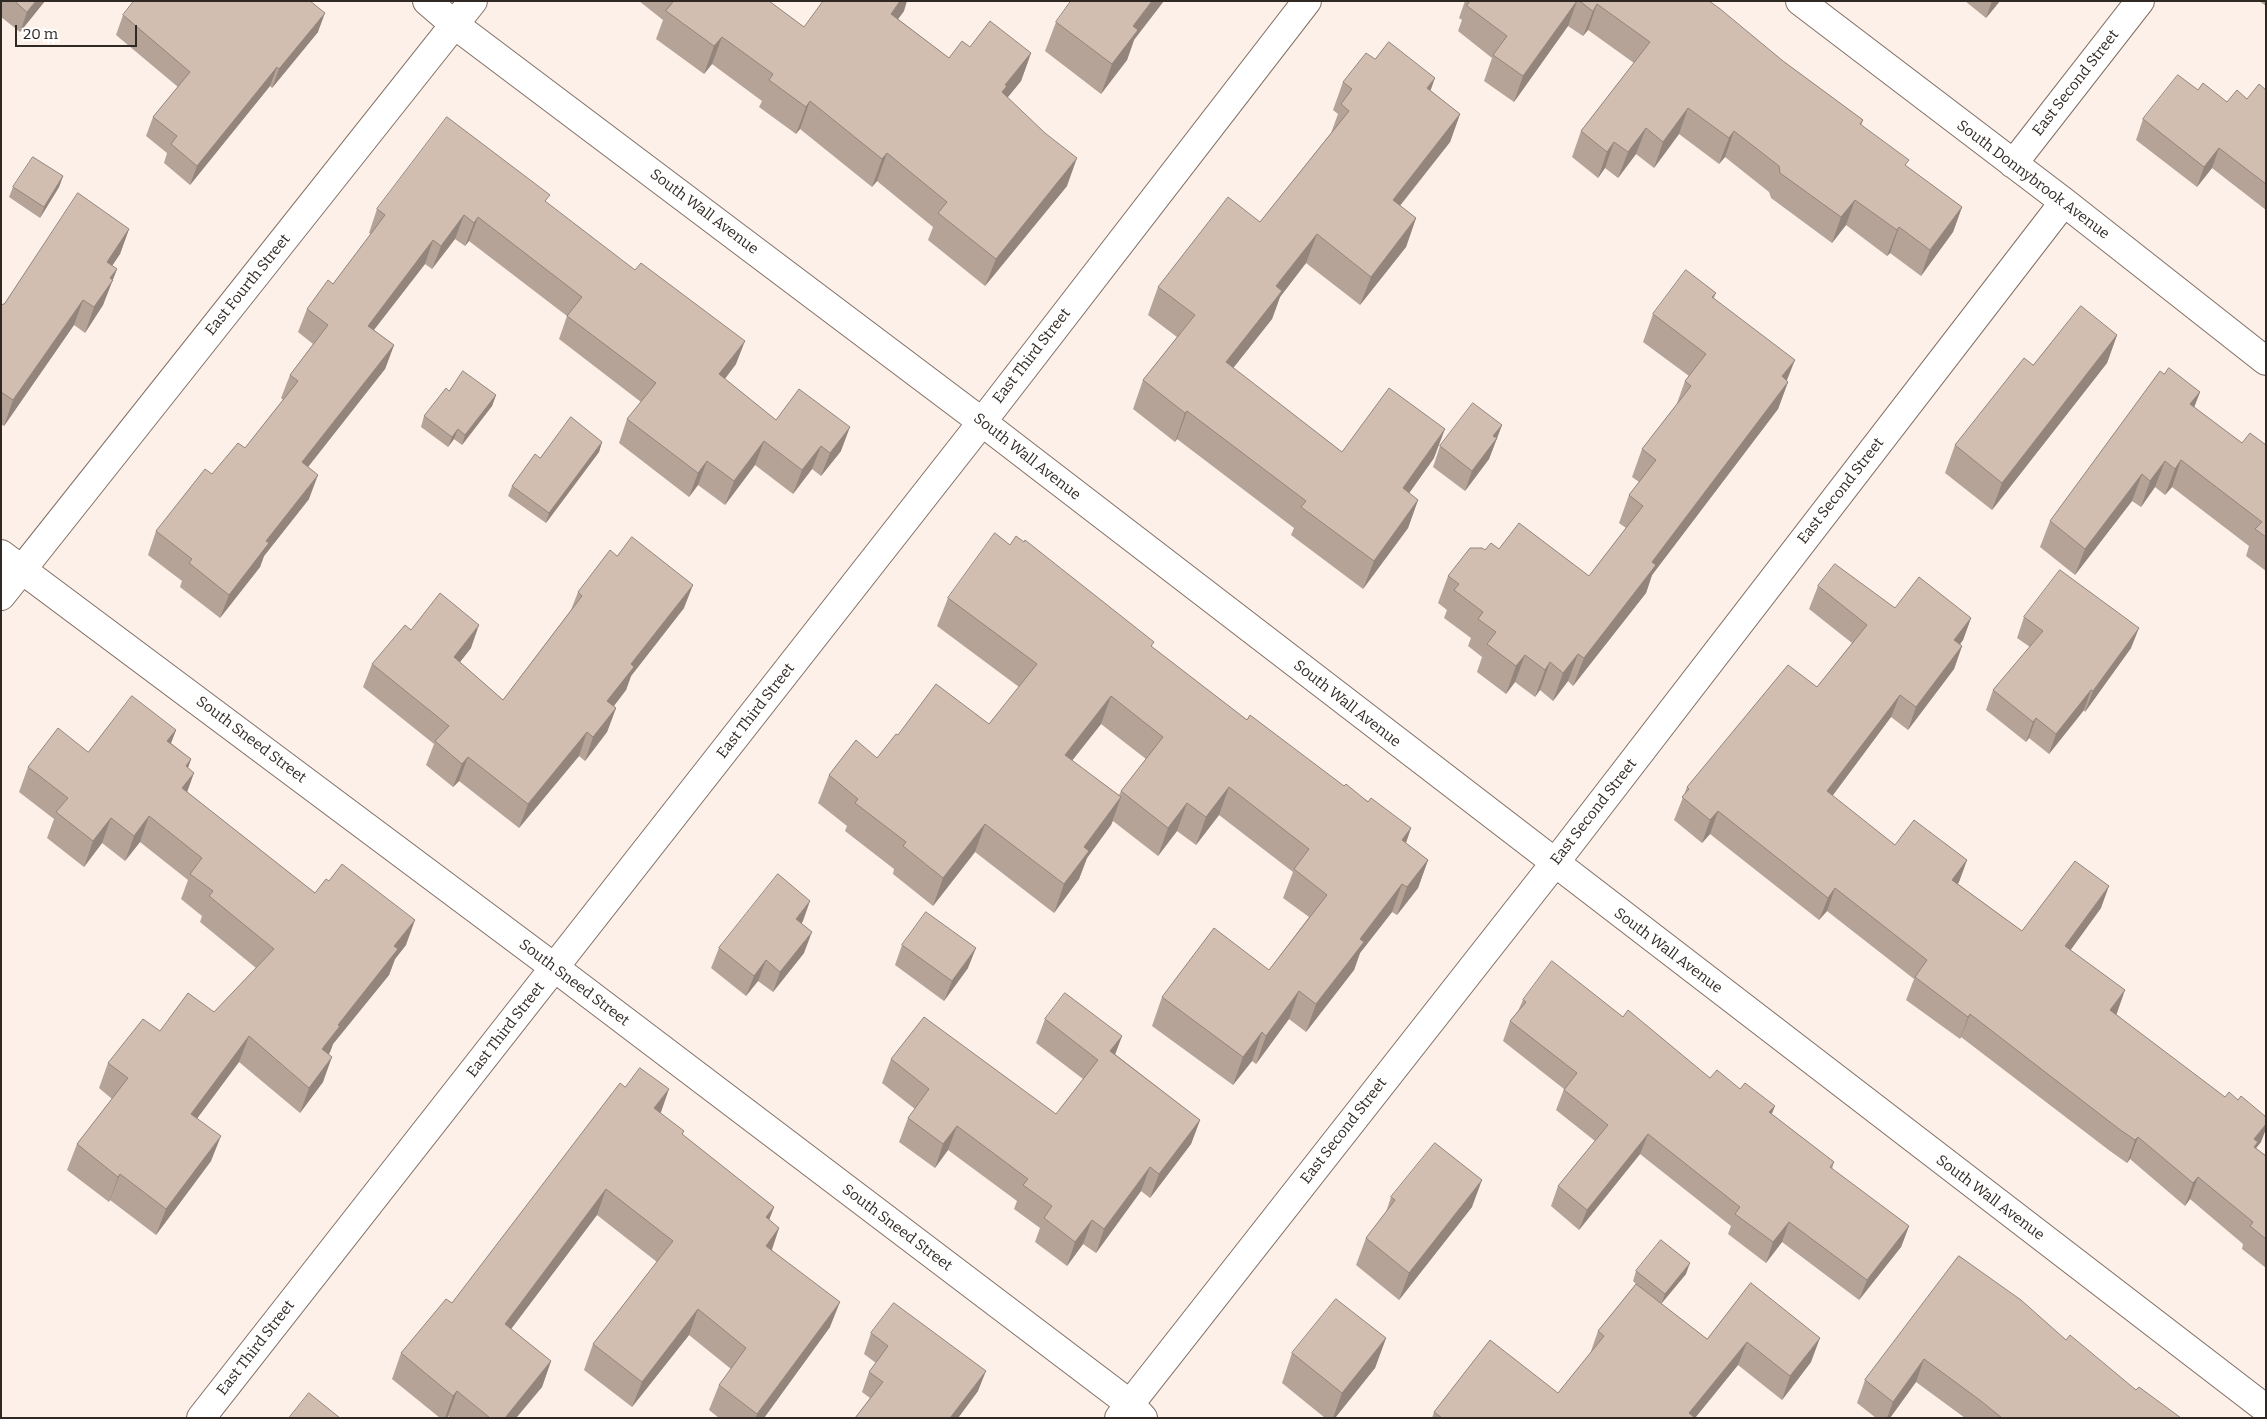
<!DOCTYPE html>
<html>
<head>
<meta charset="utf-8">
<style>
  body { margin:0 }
  #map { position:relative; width:2267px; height:1419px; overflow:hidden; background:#fcf0e8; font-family:Bitter,serif }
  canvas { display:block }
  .frame { position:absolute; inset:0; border:2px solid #302823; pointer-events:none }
  .scale { position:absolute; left:15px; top:25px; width:122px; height:22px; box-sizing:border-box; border:2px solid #302823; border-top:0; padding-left:6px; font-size:15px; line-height:18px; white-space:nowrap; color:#302823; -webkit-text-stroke:4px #fff; paint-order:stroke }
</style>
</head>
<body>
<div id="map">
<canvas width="2267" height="1419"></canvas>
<div class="frame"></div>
<div class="scale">20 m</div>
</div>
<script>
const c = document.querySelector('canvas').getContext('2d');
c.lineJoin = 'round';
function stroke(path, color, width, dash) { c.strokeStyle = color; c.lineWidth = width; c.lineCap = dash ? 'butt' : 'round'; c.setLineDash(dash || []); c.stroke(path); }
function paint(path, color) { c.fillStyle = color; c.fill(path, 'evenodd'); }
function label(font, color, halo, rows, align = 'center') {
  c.font = font + ' Bitter,serif'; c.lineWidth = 5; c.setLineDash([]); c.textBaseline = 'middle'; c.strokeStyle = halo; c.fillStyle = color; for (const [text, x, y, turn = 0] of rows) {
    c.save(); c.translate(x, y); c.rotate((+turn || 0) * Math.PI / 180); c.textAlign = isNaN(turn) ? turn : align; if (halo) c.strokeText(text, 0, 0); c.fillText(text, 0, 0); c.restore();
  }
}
const street = new Path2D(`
  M427 1 455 25 982 422 2266 1409
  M1800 1 2064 202 2266 361
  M2013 164 2140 1
  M1 554 555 968 1130 1404 1143 1418
  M1 596 473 1
  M201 1418 982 422 1307 1
  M1119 1418 1554 864 2064 202`);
const wall = new Path2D(`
  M1 1H45L20 32 1 17Z
  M639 1H769L804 27 904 11 898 19 949 58 970 47 1031 53 1021 81 1007 98 1067 186 985 286 928 240 933 227 877 181 872 187 800 129 796 134 759 107 762 101 712 64 704 74 656 39 663 20Z
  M1465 1H1709L1783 61 1863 120 1861 126 1906 166 1962 207 1953 232 1921 276 1890 253 1887 256 1846 225 1832 243 1771 198 1769 192 1725 157 1719 164 1679 134 1654 168 1636 154 1618 178 1605 168 1598 178 1572 157 1581 131 1634 63 1588 30 1583 36 1568 26 1514 102 1484 81 1492 58 1458 31 1462 20 1459 18Z
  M1965 1H2000L1986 18Z
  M2259 1H2266V6Z
  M123 15 318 32 272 88 270 86 190 185 164 163 167 153 146 136 153 117 178 87 116 35Z
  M1056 22 1134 40 1127 60 1101 94 1045 51Z
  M1375 59 1431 91 1460 114 1450 142 1400 206 1416 218 1406 247 1360 305 1306 263 1280 297 1272 319 1233 368 1342 452 1434 458 1409 493 1418 500 1408 528 1363 589 1291 535 1294 528 1177 439 1175 442 1133 409 1143 380 1177 337 1148 315 1158 287 1260 222 1331 133 1338 114 1333 110 1343 82Z
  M2198 90 2227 102 2247 99 2266 90V210L2212 168 2197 187 2136 140 2143 119Z
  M63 176 59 187 40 218 9 197 13 187Z
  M547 203 736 364 725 379 776 420 841 451 821 476 812 469 793 494 755 465 725 505 698 485 689 497 619 443 627 419 641 402 559 339 567 316 469 241 465 246 455 239 432 269 425 264 374 330 394 345 385 369 308 467 309 499 264 556 260 567 220 618 180 587 182 581 148 555 156 531 212 474 245 448 283 400 281 398 290 375 313 344 298 332 307 309 333 284 371 234 369 233 377 209Z
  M129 229 120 254 112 266 117 269 103 305 85 333 74 325 4 426 1 424V306Z
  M1716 293 1714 298 1788 382 1778 409 1652 575 1646 593 1573 686 1568 681 1553 701 1540 690 1535 697 1515 682 1506 694 1477 672 1482 657 1468 646 1471 638 1444 618 1447 610 1438 603 1448 576 1485 550 1499 549 1589 576 1626 528 1619 523 1629 495 1639 482 1632 477 1642 449 1676 406 1685 381 1689 376 1643 342 1653 314Z
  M2117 335 2107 363 1992 510 1945 473 1955 445 2033 365Z
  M2164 374 2200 392 2194 407 2242 443 2266 445V571L2246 556 2249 546 2172 487 2165 495 2155 487 2141 507 2132 501 2075 575 2040 547 2050 521Z
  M496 395 492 406 462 445 454 439 448 447 421 427 424 416Z
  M1502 425 1489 459 1465 491 1433 467 1440 446Z
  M602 442 599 452 546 523 508 496 512 486 540 458Z
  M1010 545 1152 647 1247 720 1344 786 1411 828 1406 843 1428 860 1418 888 1397 915 1392 912 1360 953 1354 970 1306 1032 1289 1019 1256 1064 1252 1061 1233 1085 1152 1026 1162 997 1269 970 1309 917 1283 898 1293 872 1219 815 1196 845 1177 831 1158 856 1113 821 1111 825 1087 858 1079 879 1054 913 975 852 933 906 893 874 894 869 845 831 847 826 818 803 829 775 877 758 898 735 989 724 1019 687 937 626 948 598ZM1101 724 1146 759 1121 791 1119 795 1072 761Z
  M1818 586 1895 608 1971 618 1963 640 1960 644 1962 646 1954 669 1908 730 1891 717 1832 796 1895 845 1967 860 1958 884 2022 931 2101 908 2070 950 2117 1013 2116 1014 2261 1142 2256 1148 2266 1156V1268L2242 1249 2243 1244 2190 1199 2185 1206 2130 1159 2127 1163 2110 1151 1961 1037 1960 1039 1906 1000 1914 979 1827 911 1819 920 1710 834 1702 843 1674 820 1687 787 1817 687 1852 643 1809 609Z
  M578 592 684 608 631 676 626 690 614 706 616 708 607 732 585 761 579 756 519 828 459 781 453 787 426 765 434 744 363 687 372 664 471 648 460 662 503 700 571 610Z
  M2024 617 2131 648 2085 712 2084 710 2049 754 2029 738 2026 742 1986 710 1993 690 2030 647 2017 638Z
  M176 730 171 743 191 759 188 768 187 792 315 893 406 945 395 959 389 975 333 1044 330 1052 329 1054 323 1082 300 1113 239 1062 197 1118 211 1161 156 1235 110 1200 109 1202 67 1170 77 1144 112 1099 99 1088 108 1063 160 1031 214 1012 256 968 200 922 202 916 181 899 188 880 140 842 125 861 102 843 84 867 47 838 54 819 19 792 28 767Z
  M803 921 801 924 804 953 773 992 758 981 746 996 711 968 719 948Z
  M902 945 968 968 944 1001 895 965Z
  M1523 1000 1623 1017 1710 1078 1772 1114 1834 1162 1832 1169 1909 1226 1901 1247 1859 1300 1782 1242 1766 1263 1728 1234 1731 1226 1640 1154 1579 1230 1551 1206 1558 1186 1595 1141 1556 1110 1564 1089 1503 1041 1510 1021 1518 1011Z
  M1045 1019 1122 1036 1115 1054 1200 1120 1191 1144 1150 1198 1141 1191 1096 1253 1083 1244 1067 1266 1035 1242 1040 1228 1014 1209 1017 1201 948 1150 935 1168 899 1142 908 1118 915 1109 882 1083 891 1059 1056 1114 1083 1079 1036 1043Z
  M660 1113 683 1135 774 1207 769 1220 779 1228 772 1250 830 1327 764 1418H719L709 1410 719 1385 731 1369 689 1335 632 1407 584 1370 593 1344 657 1262 597 1215 511 1329 551 1361 542 1387 516 1418H450L448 1416 447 1418H440L392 1379 401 1353 452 1303Z
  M1391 1197 1472 1207 1399 1300 1356 1265 1366 1238 1386 1212Z
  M1959 1256 2066 1340 2136 1390 2181 1418H1965L1916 1382 1890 1418H1876L1857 1403 1865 1380Z
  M1636 1271 1686 1274 1661 1304 1707 1339 1751 1283 1811 1362 1782 1400 1738 1365 1695 1418H1432L1434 1412 1558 1393 1590 1354 1598 1331 1636 1284 1633 1281Z
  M871 1333 978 1391 958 1418H855L870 1398 862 1392 869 1372 876 1363 864 1354Z
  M1386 1338 1375 1368 1335 1418H1325L1282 1383 1292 1353Z`);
const shadedWall = new Path2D(`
  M36 1H45L20 32 27 12Z
  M900 1H907L904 11 881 42 891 14Z
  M1152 1H1164L1134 40 1127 60 1101 94 1112 64 1133 26Z
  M1577 1 1568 26 1514 102 1523 76Z
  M1992 1H2000L1986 18Z
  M1597 4 1588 30 1583 36 1593 11Z
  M325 13 318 32 272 88 279 69Z
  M722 37 712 64 704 74 714 46Z
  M1031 53 1021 81 999 108 1002 92 1005 85Z
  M277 67 270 86 190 185 197 166Z
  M1435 78 1425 106 1427 88Z
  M810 101 800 129 796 134 806 107Z
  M1688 108 1679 134 1654 168 1663 142Z
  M1460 114 1450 142 1382 228 1393 200Z
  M1646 128 1636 154 1618 178 1628 152Z
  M1734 131 1725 157 1719 164 1729 138Z
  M1614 142 1605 168 1598 178 1607 152Z
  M2219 148 2212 168 2197 187 2204 167Z
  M887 153 877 181 872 187 882 159Z
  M1077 158 1067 186 985 286 996 259Z
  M63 176 59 187 40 218 44 207Z
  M1855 200 1846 225 1832 243 1841 217Z
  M1962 207 1953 232 1921 276 1930 250Z
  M464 215 455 239 432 269 441 246Z
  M478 217 469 241 465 246 474 223Z
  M1416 218 1406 247 1360 305 1371 277Z
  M1899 227 1890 253 1887 256 1897 230Z
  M129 229 120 254 97 288 107 262Z
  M1317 234 1306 263 1280 297 1272 319 1215 391 1226 362 1276 286Z
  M433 240 425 264 359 349 368 326Z
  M117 269 103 305 85 333 94 307 110 278Z
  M83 300 74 325 4 426 13 400Z
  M2117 335 2107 363 1992 510 2002 483Z
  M745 341 736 364 710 398 719 374Z
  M394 345 385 369 293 486 302 462Z
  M1795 360 1785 385 1788 382 1778 409 1652 575 1646 593 1573 686 1584 658 1782 376Z
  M2200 392 2190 418V404Z
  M496 395 492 406 462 445 465 435Z
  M1187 411 1177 439 1175 442 1185 413Z
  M1502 425 1489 459 1465 491 1472 471 1493 436Z
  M850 427 841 451 821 476 830 453Z
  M458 429 454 439 448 447 452 437Z
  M1445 429 1434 458 1393 516 1403 488Z
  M764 441 755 465 725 505 734 481Z
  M602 442 599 452 546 523 549 513Z
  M821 446 812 469 793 494 802 470Z
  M2181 460 2172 487 2165 495 2175 469Z
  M707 461 698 485 689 497 698 473Z
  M2165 461 2155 487 2141 507 2150 481Z
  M2142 474 2132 501 2075 575 2085 549Z
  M318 475 309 499 264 556 260 567 220 618 229 595 266 541Z
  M1418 500 1408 528 1363 589 1374 561Z
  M693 585 684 608 631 676 626 690 599 725 607 701 631 664Z
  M1971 618 1963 640 1946 663 1954 640Z
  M479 625 471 648 445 681 454 657Z
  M2139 628 2131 648 2085 712 2093 691Z
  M1962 646 1954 669 1908 730 1916 707Z
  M1578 654 1568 681 1553 701 1563 673Z
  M1525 655 1515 682 1506 694 1516 666Z
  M1550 662 1540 690 1535 697 1545 670Z
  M2091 690 2084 710 2049 754 2056 734Z
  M1900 695 1891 717 1819 814 1827 791Z
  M1111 696 1101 724 1054 783 1065 755Z
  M616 708 607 732 585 761 593 737Z
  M2036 718 2029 738 2026 742 2033 722Z
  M176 730 166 756 167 741Z
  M587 732 579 756 519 828 528 804Z
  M468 757 459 781 453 787 462 764Z
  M191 759 182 785 186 766Z
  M194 773 185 798 182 788Z
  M1229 787 1219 815 1196 845 1206 817Z
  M1121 797 1111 825 1087 858 1079 879 1054 913 1064 884 1084 847Z
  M1187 803 1177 831 1158 856 1168 828Z
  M1718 811 1710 834 1702 843 1710 820Z
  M149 816 140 842 125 861 134 836Z
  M111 818 102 843 84 867 93 841Z
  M985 824 975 852 933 906 943 878Z
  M1411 828 1401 857 1402 840Z
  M1428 860 1418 888 1397 915 1407 887Z
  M1967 860 1959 882 1944 902 1952 880Z
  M1402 884 1392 912 1360 953 1354 970 1306 1032 1316 1004 1360 939Z
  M2109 886 2101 908 2057 969 2065 946Z
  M1835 888 1827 911 1819 920 1828 898Z
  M810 901 803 921 789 940 796 919Z
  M415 920 406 945 395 959 389 975 333 1044 330 1052 313 1075 322 1049 338 1025 394 946Z
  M812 932 804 953 773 992 780 972Z
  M976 948 968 968 944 1001 952 981Z
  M766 960 758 981 746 996 754 976Z
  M2125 990 2117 1013 2102 1032 2110 1010Z
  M1299 991 1289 1019 1256 1064 1266 1036Z
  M1970 1014 1961 1037 1960 1039 1968 1017Z
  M1262 1032 1252 1061 1233 1085 1243 1057Z
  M249 1036 239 1062 182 1139 191 1114Z
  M1122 1036 1113 1060 1110 1051Z
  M332 1057 323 1082 300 1113 309 1088Z
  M669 1089 660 1115 654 1108Z
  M1775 1106 1767 1126 1769 1112Z
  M1200 1120 1191 1144 1150 1198 1159 1174Z
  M2266 1124V1129L2261 1142 2256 1148 2250 1165 2254 1139Z
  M957 1126 948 1150 935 1168 943 1144Z
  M1648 1134 1640 1154 1579 1230 1587 1210Z
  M221 1136 211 1161 156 1235 166 1209Z
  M2138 1137 2130 1159 2127 1163 2135 1140Z
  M1150 1167 1141 1191 1096 1253 1104 1229Z
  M120 1174 110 1200 109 1202 118 1177Z
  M2198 1177 2190 1199 2185 1206 2193 1183Z
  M1482 1180 1472 1207 1399 1300 1409 1273Z
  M606 1189 597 1215 496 1349 505 1324Z
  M774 1207 764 1233 766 1217Z
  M1092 1220 1083 1244 1067 1266 1075 1242Z
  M1789 1222 1782 1242 1766 1263 1773 1242Z
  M1909 1226 1901 1247 1859 1300 1867 1280Z
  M779 1228 770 1254 766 1246Z
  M1690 1263 1686 1274 1661 1304 1665 1294Z
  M840 1302 830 1327 764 1418H756L757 1414Z
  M698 1309 689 1335 632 1407 642 1382Z
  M1386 1338 1375 1368 1335 1418H1333L1342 1393Z
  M1820 1338 1811 1362 1782 1400 1790 1376Z
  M1747 1342 1738 1365 1695 1418H1687L1689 1413Z
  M1924 1359 1916 1382 1890 1418H1887L1893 1402Z
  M551 1361 542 1387 516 1418H505Z
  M986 1371 978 1391 958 1418H950Z
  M457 1391 448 1416 447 1418H445L453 1396Z`);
const building = new Path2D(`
  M15 1H36L27 12Z
  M134 1H310L325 13 279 69 277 67 197 166 171 144 177 136 153 117 190 72 123 15Z
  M674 1H769L804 27 823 1H900L891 14 949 58 962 41 970 47 990 21 1031 53 1005 85 1007 86 1002 92 1045 133 1077 158 996 259 938 213 947 202 887 153 882 159 810 101 806 107 769 80 773 74 722 37 714 46 666 11Z
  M1071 1H1152L1133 26 1138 30 1112 64 1056 22Z
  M1470 1H1577L1523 76 1493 55 1507 36 1467 6Z
  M1580 1H1709L1719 8 1783 61 1863 120 1860 124 1909 160 1905 165 1962 207 1930 250 1899 227 1897 230 1855 200 1841 217 1780 173 1779 166 1734 131 1729 138 1688 108 1663 142 1646 128 1628 152 1614 142 1607 152 1581 131 1650 42 1597 4 1593 11Z
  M1389 42 1435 78 1427 88 1460 114 1393 200 1416 218 1371 277 1317 234 1276 286 1282 291 1226 362 1342 452 1389 388 1445 429 1403 488 1418 500 1374 561 1301 507 1306 501 1187 411 1185 413 1143 380 1195 315 1158 287 1228 197 1260 222 1349 111 1341 104 1352 89 1343 82 1366 53 1375 59Z
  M2178 75 2198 90 2203 83 2227 102 2237 90 2247 99 2259 84 2266 90V184L2219 148 2204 167 2143 119Z
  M447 117 550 195 545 201 635 270 641 263 745 341 719 374 776 420 799 389 850 427 830 453 821 446 802 470 764 441 734 481 707 461 698 473 627 419 656 383 567 316 582 297 478 217 474 223 464 215 441 246 433 240 368 326 394 345 302 462 318 475 266 541 269 543 229 595 189 563 192 559 156 531 205 469 212 474 238 443 245 448 298 381 290 375 328 325 307 309 328 280 333 284 385 215 377 209Z
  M33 157 63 176 44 207 13 187Z
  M78 193 129 229 107 262 117 269 110 278 113 280 94 307 83 300 13 400 1 392V306L3 304H4Z
  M1686 270 1716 293 1712 297 1795 360 1782 376 1788 382 1652 562 1656 565 1584 658 1578 654 1563 673 1550 662 1545 670 1525 655 1516 666 1487 644 1496 632 1478 619 1483 612 1454 590 1459 584 1448 576 1470 548H1482L1485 550 1491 543 1499 549 1519 523 1589 576 1643 506 1629 495 1656 460 1642 449 1691 386 1685 381 1706 354 1653 314Z
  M2081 306 2117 335 2002 483 1955 445 2024 358 2033 365Z
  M2169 368 2200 392 2190 404 2242 443 2250 433 2266 445V537L2255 529 2262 522 2181 460 2175 469 2165 461 2150 481 2142 474 2085 549 2050 521 2160 371 2164 374Z
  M463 371 496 395 465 435 458 429 452 437 424 416 446 388 449 391Z
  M1473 403 1502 425 1493 436 1497 438 1472 471 1440 446Z
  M571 417 602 442 549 513 512 486 535 454 540 458Z
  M995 533 1010 545 1016 536 1024 542 1025 540 1154 642 1151 646 1247 720 1250 715 1344 786 1346 784 1368 802 1371 798 1411 828 1402 840 1428 860 1407 887 1402 884 1360 939 1364 942 1316 1004 1299 991 1266 1036 1262 1032 1243 1057 1162 997 1214 928 1269 970 1327 895 1294 869 1309 849 1229 787 1206 817 1187 803 1168 828 1121 791 1163 737 1111 696 1065 755 1121 797 1084 847 1089 851 1064 884 985 824 943 878 903 846 906 842 855 803 858 799 829 775 856 740 877 758 896 734 898 735 936 684 989 724 1037 664 948 598Z
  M632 537 693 585 631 664 634 667 607 701 616 708 593 737 587 732 528 804 468 757 462 764 435 741 449 726 372 664 405 625 411 630 440 593 479 625 454 657 503 700 582 596 578 592 610 550 617 556Z
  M1835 564 1895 608 1919 577 1971 618 1954 640 1962 646 1916 707 1900 695 1827 791 1895 845 1914 820 1967 860 1952 880 2022 931 2075 861 2109 886 2065 946 2125 990 2110 1010 2225 1097 2229 1092 2238 1100 2241 1096 2266 1117V1124L2254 1139 2258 1142 2254 1147 2266 1156V1239L2250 1226 2253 1222 2198 1177 2193 1183 2138 1137 2135 1140 2119 1129 1970 1014 1968 1017 1915 977 1927 960 1835 888 1828 898 1718 811 1710 820 1682 797 1689 789 1687 787 1788 665 1817 687 1867 625 1818 586Z
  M2060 570 2139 628 2093 691 2091 690 2056 734 2036 718 2033 722 1993 690 2043 631 2024 617Z
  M132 696 176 730 167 741 191 759 186 766 194 773 182 788 315 893 326 879 329 881 342 864 415 920 394 946 398 949 338 1025 340 1026 322 1049 332 1057 309 1088 249 1036 191 1114 221 1136 166 1209 120 1174 118 1177 77 1144 128 1078 108 1063 143 1019 160 1031 188 993 214 1012 274 949 209 896 213 891 190 874 202 858 149 816 134 836 111 818 93 841 56 812 68 798 28 767 58 728 88 752Z
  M778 874 810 901 796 919 812 932 780 972 766 960 754 976 719 948Z
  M926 912 976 948 952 981 902 945Z
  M1552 961 1623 1017 1628 1010 1710 1078 1717 1070 1740 1089 1745 1083 1775 1106 1769 1112 1834 1162 1830 1167 1909 1226 1867 1280 1789 1222 1773 1242 1735 1214 1740 1207 1648 1134 1587 1210 1558 1186 1608 1125 1564 1090 1577 1073 1510 1021 1526 1002 1523 1000Z
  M1065 993 1122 1036 1110 1051 1200 1120 1159 1174 1150 1167 1104 1229 1092 1220 1075 1242 1044 1218 1052 1206 1023 1185 1028 1179 957 1126 943 1144 908 1118 929 1089 891 1059 924 1017 1056 1114 1098 1060 1045 1019Z
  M640 1068 669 1089 654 1108 684 1131 682 1134 774 1207 766 1217 779 1228 766 1246 840 1302 757 1414 719 1385 746 1348 698 1309 642 1382 593 1344 673 1241 606 1189 505 1324 551 1361 505 1418H490L457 1391 453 1396 401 1353 446 1299 452 1303 620 1083 625 1087Z
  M1435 1143 1482 1180 1409 1273 1366 1238 1395 1200 1391 1197Z
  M1661 1240 1690 1263 1665 1294 1636 1271Z
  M1959 1256 2021 1300 2066 1340 2070 1335 2136 1390 2139 1387 2181 1418H2002L1981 1401 1924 1359 1893 1402 1865 1380Z
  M1751 1283 1820 1338 1790 1376 1747 1342 1689 1413 1694 1417V1418H1442L1434 1412 1490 1340 1558 1393 1604 1336 1598 1331 1636 1284 1707 1339Z
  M1336 1299 1386 1338 1342 1393 1292 1353Z
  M894 1303 986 1371 950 1418H855L883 1382 869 1372 888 1346 871 1333Z
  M309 1393 340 1418H289Z`);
const streetNames = [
  ["East Second Street",2076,83,-52],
  ["South Donnybrook Avenue",2033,180,37],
  ["South Wall Avenue",704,212,37],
  ["East Fourth Street",248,285,-51],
  ["East Third Street",1032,356,-52],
  ["South Wall Avenue",1027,457,38],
  ["East Second Street",1841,491,-52],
  ["South Wall Avenue",1347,704,38],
  ["East Third Street",756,711,-52],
  ["South Sneed Street",251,740,37],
  ["East Second Street",1594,812,-52],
  ["South Wall Avenue",1668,951,37],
  ["South Sneed Street",574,983,37],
  ["East Third Street",506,1030,-52],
  ["East Second Street",1344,1131,-52],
  ["South Wall Avenue",1990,1198,37],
  ["South Sneed Street",897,1228,37],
  ["East Third Street",256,1348,-52]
];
stroke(street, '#826f64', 30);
stroke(street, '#fff', 28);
paint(wall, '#b5a398');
paint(shadedWall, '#93857c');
paint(building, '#d2beb1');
stroke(building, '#93857c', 1);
label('15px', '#302823', '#fff', streetNames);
</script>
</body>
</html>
